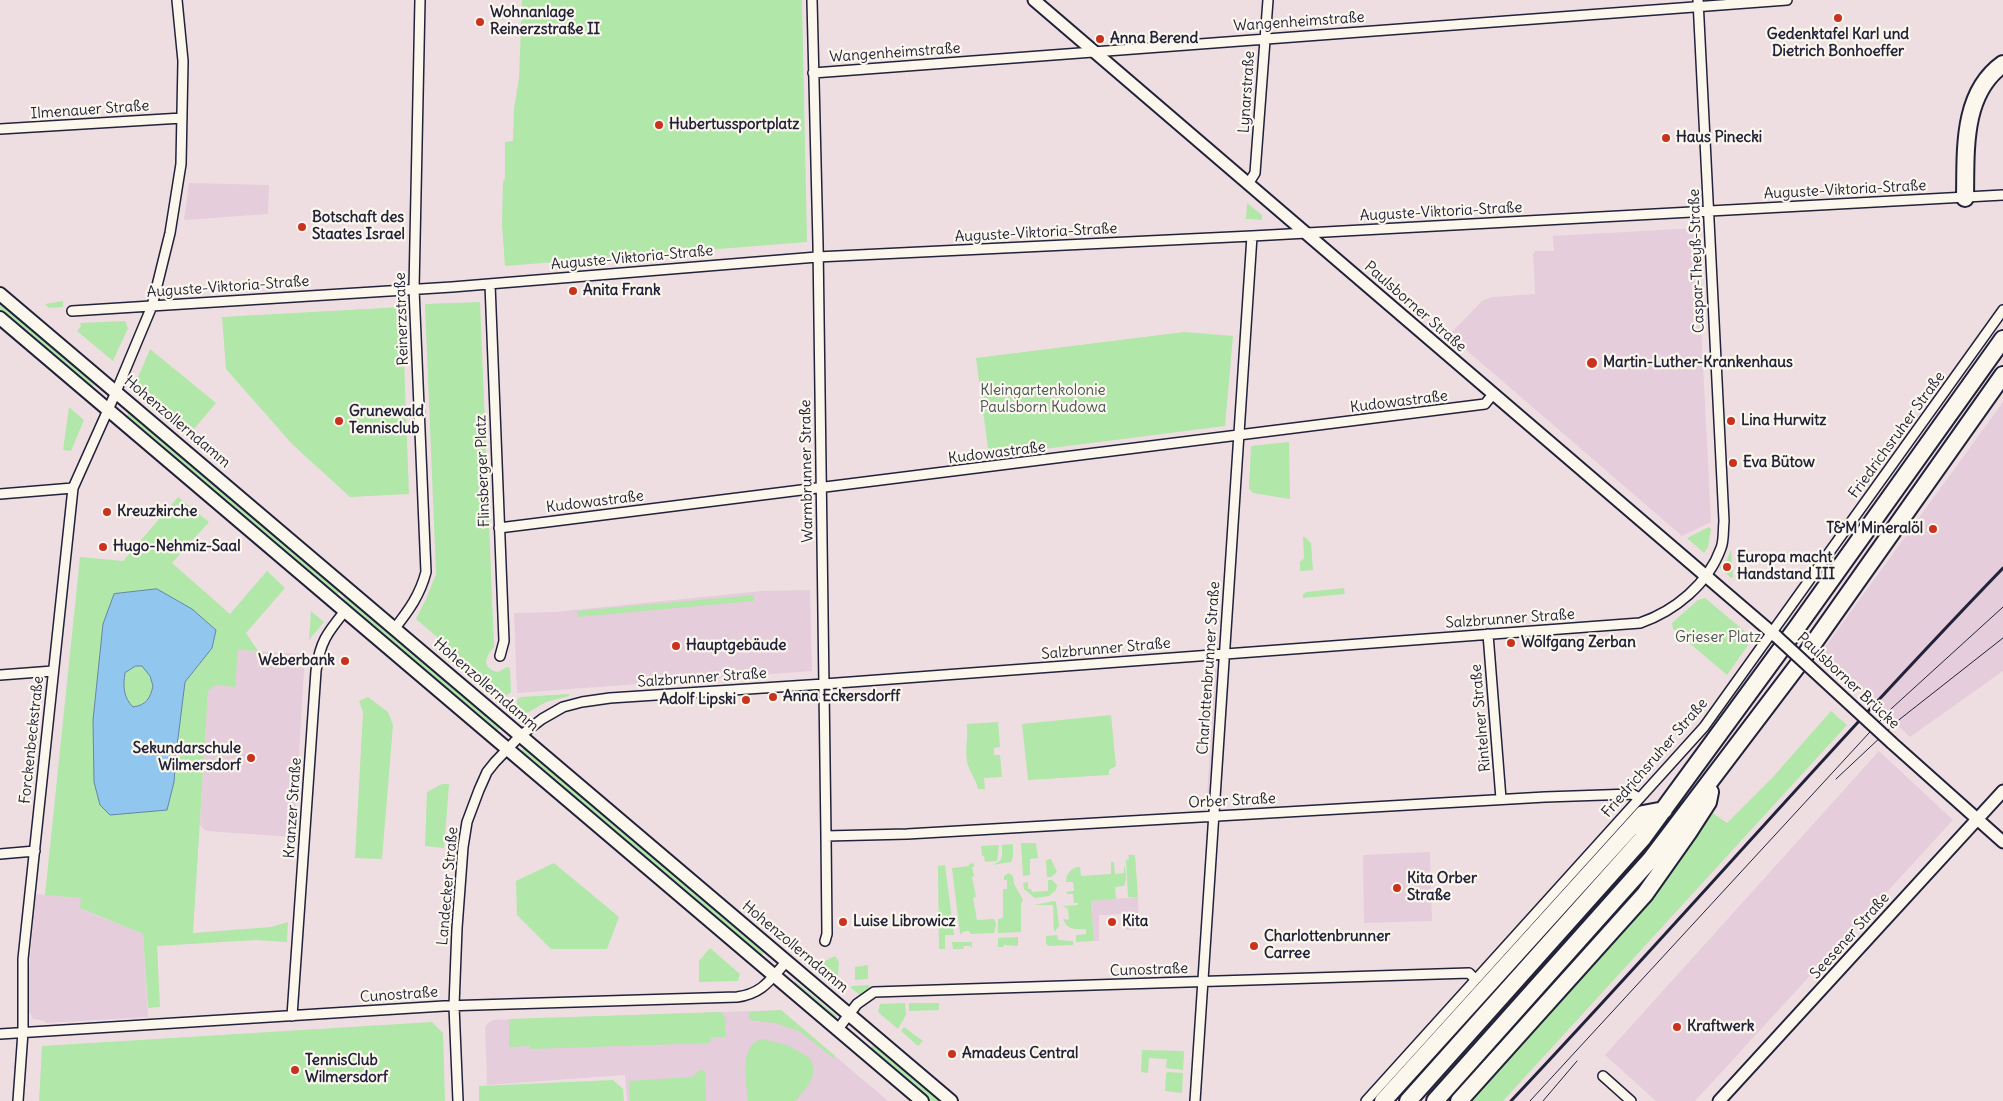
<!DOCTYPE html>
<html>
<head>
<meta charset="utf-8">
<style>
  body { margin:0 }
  canvas { display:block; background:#eedee2 }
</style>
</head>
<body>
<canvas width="2003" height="1101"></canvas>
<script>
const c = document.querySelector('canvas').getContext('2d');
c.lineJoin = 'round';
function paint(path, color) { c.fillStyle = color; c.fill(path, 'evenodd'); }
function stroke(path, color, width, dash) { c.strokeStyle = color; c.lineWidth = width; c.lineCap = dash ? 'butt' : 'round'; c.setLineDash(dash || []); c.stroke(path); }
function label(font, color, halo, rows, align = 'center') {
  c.font = font + ' Delius,sans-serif'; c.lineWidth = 4.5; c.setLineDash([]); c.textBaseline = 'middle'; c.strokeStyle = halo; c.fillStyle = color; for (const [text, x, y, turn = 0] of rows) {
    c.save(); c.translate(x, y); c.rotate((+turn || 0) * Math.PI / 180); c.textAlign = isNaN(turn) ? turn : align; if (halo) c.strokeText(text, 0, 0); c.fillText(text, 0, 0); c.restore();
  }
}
const built = new Path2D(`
  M189 183 269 185 268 214 184 220Z
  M1696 228 1711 522 1682 536 1449 335 1482 301 1492 297 1535 294 1533 254 1535 251H1554L1553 236Z
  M2003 402V671L1910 737 1820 654Z
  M810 590 812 671 517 693 514 613 555 612 762 591Z
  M238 650 305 654 294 837 206 831 200 825 208 691 214 685Z
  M1215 669H1230L1221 798H1207Z
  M1879 751 1953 820 1695 1101H1656L1605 1055Z
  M1430 852 1432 921 1364 923 1363 855Z
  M36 894 81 898V909L143 934 148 1017 45 1023V1021L33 1019 30 1013 28 1012V980Z
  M1138 897 1139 929 1126 930 1125 914 1099 915V941H1094L1091 901Z
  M781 1010 888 1101H627L625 1075 487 1085 485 1028 487 1024 493 1020Z`);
const green = new Path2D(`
  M522 0H802L807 242 505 266 502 225 503 181 505 179V142L513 141 514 109 519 78Z
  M1247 203 1262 215V220L1246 219Z
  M0 301 95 381 92 389 0 311Z
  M63 301V307L49 308 45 304Z
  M480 302 494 647C485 657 481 668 498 672L507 667 510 668 511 692 506 696 416 619 426 599 436 574 425 304Z
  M402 307 409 494 350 497 292 444 226 369 222 317Z
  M125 321 128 328 113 361 77 331 81 326 80 323Z
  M1184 332 1233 336 1225 426 989 456 976 358Z
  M150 349 216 403 193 430 136 382Z
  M69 407 84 420 71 451 63 450Z
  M129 410 341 590 335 597 126 419Z
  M1289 442 1290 499 1253 493 1249 489 1251 446Z
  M178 497 209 522 172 563 230 614 267 571 285 588 246 633 258 651 238 650 235 687 215 685 208 691 193 933 271 927 288 922 287 942 256 940 157 946 160 1007 148 1008 143 934 80 908 81 898 45 895 80 557 123 561ZM103 624 212 648 185 682 176 754 174 782H94L93 720Z
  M1709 527 1711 529 1708 547 1704 553 1687 538Z
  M1303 537H1305L1311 543 1313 570 1300 571V562L1304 558Z
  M1731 549 1733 577 1731 578 1719 567 1727 560Z
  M1344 588 1345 594 1303 598V594L1306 592Z
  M346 595 501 727 495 732 341 601Z
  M754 595V601L577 617V611Z
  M1705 598 1753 638 1727 675 1673 629 1672 623 1698 600Z
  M311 611 324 622 309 640Z
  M136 666H142L151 676 153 686C150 699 146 705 133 707 123 696 123 687 125 673Z
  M569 694V696L546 702 529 712 526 713 517 705V700L520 697Z
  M368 697 388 712 393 725 382 859 355 858 363 712 359 701Z
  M1831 711 1847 725 1503 1101H1470L1641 911 1710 811 1727 823 1773 777Z
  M1111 715 1116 766 1109 770V775L1028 780 1022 724Z
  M998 722 1000 747 994 748V755H1000L1002 777 984 778 985 789H978C976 779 969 771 967 762 965 750 968 737 967 724Z
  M524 748H527L766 950 761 956 520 753Z
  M442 784H449L444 848 425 846 427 792Z
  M1021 843H1036L1038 858 1030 859V875L1023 876Z
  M1013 844V857L1011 862 992 865C1004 861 1002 857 1002 845Z
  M999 845 997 861 985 862 984 856H982L981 846Z
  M1128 855H1135L1138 897H1128L1126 860 1129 859Z
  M1051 859 1057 872 1051 877H1047L1046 860Z
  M1111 862H1114L1115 874 1124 873V867L1125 866 1126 879 1124 886 1115 887 1116 899 1091 901 1094 941 1076 942V935L1086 934V929C1075 929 1068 931 1063 919L1069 920 1068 909 1063 906 1078 905V903H1074L1073 894H1067L1066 892 1074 891 1073 882H1066C1066 874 1071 867 1080 867L1081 876 1111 874Z
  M554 863 619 917 607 949H551L517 915 516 881Z
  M974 863V867H972L974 876 972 877 976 897 973 898 977 920 994 919 996 924 994 933 970 934 969 931 962 932V934H960L952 868 969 866V864Z
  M945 865 954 935H945V949H939L938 866Z
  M1009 873 1013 876 1014 884 1023 900 1021 904V932L998 933V919L1003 918V889H1007V880H1004V876Z
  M1048 880H1052L1057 885 1056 890 1049 896 1035 898 1024 889 1023 883 1028 882V889H1031L1032 892 1048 891Z
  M1054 901 1056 902 1059 926 1054 932 1053 905H1034Z
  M1057 935 1058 940 1073 941V945L1048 946 1046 943V936Z
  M1018 937V946L1004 945 1003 947H998V938Z
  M952 942H972V948L970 946H964L963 949H953Z
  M710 948 740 974 738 981 699 982V961Z
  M835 956 839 962 838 977 824 965 823 962Z
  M868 965V979L855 980V967Z
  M795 981 837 1016 835 1018 793 984Z
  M869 985 870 989 860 995 851 988 852 986Z
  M905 1003 906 1015 898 1029 878 1012 880 1004Z
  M909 1003H939V1010L909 1011Z
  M781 1010 835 1056 833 1058 799 1031 775 1023 749 1020V1012Z
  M721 1012 726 1019 725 1037H711L710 1043 530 1049V1046L509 1047V1019Z
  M432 1022 443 1033 445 1101H39L42 1046Z
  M904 1027 923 1041 918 1046 901 1031Z
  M762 1039 789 1046 810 1058C819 1077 807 1087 795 1101H748C747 1082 738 1045 762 1039Z
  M875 1043 943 1101H931L870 1049Z
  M1142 1050 1184 1051 1183 1070 1166 1068 1167 1059 1149 1058 1148 1073 1141 1072Z
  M700 1070 705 1071 706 1101H630L629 1081 692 1077Z
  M1169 1072 1183 1073 1182 1093 1165 1091 1166 1073Z
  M613 1080 623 1089 624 1101H479V1086Z`);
const water = new Path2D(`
  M157 589 192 609 216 630 212 648 185 682 176 754 174 782 167 810 110 815 100 805 94 782 93 720 103 624 114 594ZM136 666H142L150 676 153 686C150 699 146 705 133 707 123 697 123 686 125 673Z`);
const minor = new Path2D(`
  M812 0 818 244 826 836 827 934 825 941
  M813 73 1787 0
  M0 129 182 118
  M1248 184 1255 173 1268 0
  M490 284 504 641 500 656
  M72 311 452 287 817 257 1252 236 2003 195
  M0 494 73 488
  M499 528 1485 404 1493 394
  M395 628C409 610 420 595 426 572L414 289 420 0
  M1488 634 1501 799
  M0 675 53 671
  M826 836 907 834 1545 797 1632 794 1639 798
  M0 854 35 851
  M292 1016 316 671C320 642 327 633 345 611
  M838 1029 857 1004 874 992 1469 973 1475 979
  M0 1034 444 1006 737 997C762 994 770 980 786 962
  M1603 1076 1631 1101
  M18 1101 23 1032V959L73 488 116 392 152 306 170 233 181 164 183 61 177 0
  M458 1101 454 1006 457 928 463 847 467 822 479 790 487 772 495 762 520 736 542 719 563 707 582 702 610 698 824 684 1640 623C1675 611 1708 584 1721 548 1724 541 1723 530 1724 521L1698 0
  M1195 1101 1252 236
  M1366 1101 1704 727 2003 310`);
const tertiary = new Path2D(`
  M1034 0 1777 637
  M1892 743 2003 842
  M1719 1101 2003 791`);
const secondary = new Path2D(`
  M0 294 951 1101
  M0 318 922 1101`);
const motorway = new Path2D(`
  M1965 198C1966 152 1961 94 2003 64
  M1383 1101 1643 814 1664 810
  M1408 1101 1642 839 1798 626 2003 339
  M1435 1101 1651 859 1801 661 2003 375
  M1459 1101 1645 894 1688 833 1708 802 1710 792`);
const tram = new Path2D(`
  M1836 779 1900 719 2003 638
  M1530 1101 1892 708 2003 607
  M1543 1101 1577 1061`);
const rail = new Path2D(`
  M1511 1101C1677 925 1835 742 2003 568`);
const tertiaryBridge = new Path2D(`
  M1777 637 1892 743`);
const markers = [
  [1838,18,5,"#c8321e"],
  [480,22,5,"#c8321e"],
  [1100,39,5,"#c8321e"],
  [659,125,5,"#c8321e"],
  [1666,138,5,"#c8321e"],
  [302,227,5,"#c8321e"],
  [573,291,5,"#c8321e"],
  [1592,363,6,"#c8321e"],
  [339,421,5,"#c8321e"],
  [1731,421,5,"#c8321e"],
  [1733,463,5,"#c8321e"],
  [107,512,5,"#c8321e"],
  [1933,529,5,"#c8321e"],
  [103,547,5,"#c8321e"],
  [1727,567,5,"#c8321e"],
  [1511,643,5,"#c8321e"],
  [676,646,5,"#c8321e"],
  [345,661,5,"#c8321e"],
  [773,697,5,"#c8321e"],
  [746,700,5,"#c8321e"],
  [251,758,5,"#c8321e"],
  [1397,888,5,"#c8321e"],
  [843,922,5,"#c8321e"],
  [1112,922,5,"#c8321e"],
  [1254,946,5,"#c8321e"],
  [1677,1027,5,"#c8321e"],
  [952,1054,5,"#c8321e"],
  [295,1070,5,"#c8321e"]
];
const poiNames = [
  ["Wohnanlage",490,13],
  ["Reinerzstraße II",490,30],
  ["Gedenktafel Karl und",1838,35,"center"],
  ["Dietrich Bonhoeffer",1838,52,"center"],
  ["Anna Berend",1110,39],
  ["Hubertussportplatz",669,125],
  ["Haus Pinecki",1676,138],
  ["Botschaft des",312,218],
  ["Staates Israel",312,235],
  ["Anita Frank",583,291],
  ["Martin-Luther-Krankenhaus",1603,363],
  ["Grunewald",349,412],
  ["Tennisclub",349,429],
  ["Lina Hurwitz",1741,421],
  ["Eva Bütow",1743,463],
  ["Kreuzkirche",117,512],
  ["T&M Mineralöl",1923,529,"right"],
  ["Hugo-Nehmiz-Saal",113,547],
  ["Europa macht",1737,558],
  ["Handstand III",1737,575],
  ["Wolfgang Zerban",1521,643],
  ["Hauptgebäude",686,646],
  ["Weberbank",335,661,"right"],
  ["Anna Eckersdorff",783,697],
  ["Adolf Lipski",736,700,"right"],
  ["Sekundarschule",241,749,"right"],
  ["Wilmersdorf",241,766,"right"],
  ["Kita Orber",1407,879],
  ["Straße",1407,896],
  ["Luise Librowicz",853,922],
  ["Kita",1122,922],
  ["Charlottenbrunner",1264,937],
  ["Carree",1264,954],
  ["Kraftwerk",1687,1027],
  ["Amadeus Central",962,1054],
  ["TennisClub",305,1061],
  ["Wilmersdorf",305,1078]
];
const streetNames = [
  ["Wangenheimstraße",1299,22,-4],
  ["Wangenheimstraße",895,53,-4],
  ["Lynarstraße",1247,92,-86],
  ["Ilmenauer Straße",90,110,-4],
  ["Auguste-Viktoria-Straße",1845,190,-3],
  ["Auguste-Viktoria-Straße",1441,212,-3],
  ["Auguste-Viktoria-Straße",1036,233,-3],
  ["Auguste-Viktoria-Straße",632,258,-5],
  ["Caspar-Theyß-Straße",1697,261,-92],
  ["Auguste-Viktoria-Straße",228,287,-4],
  ["Paulsborner Straße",1415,307,41],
  ["Reinerzstraße",402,319,-92],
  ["Kudowastraße",1399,402,-7],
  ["Hohenzollerndamm",177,422,40],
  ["Friedrichsruher Straße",1897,435,-54],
  ["Kudowastraße",997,453,-7],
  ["Flinsberger Platz",483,471,-92],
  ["Warmbrunner Straße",807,471,-91],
  ["Kudowastraße",595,502,-7],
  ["Salzbrunner Straße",1510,619,-4],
  ["Salzbrunner Straße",1106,649,-5],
  ["Charlottenbrunner Straße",1209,668,-86],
  ["Salzbrunner Straße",702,678,-4],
  ["Paulsborner Brücke",1848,681,43],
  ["Hohenzollerndamm",486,685,41],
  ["Rintelner Straße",1481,718,-95],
  ["Forckenbeckstraße",32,740,-84],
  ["Friedrichsruher Straße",1655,758,-49],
  ["Orber Straße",1232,801,-3],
  ["Kranzer Straße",293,808,-86],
  ["Landecker Straße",448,886,-85],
  ["Seesener Straße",1850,936,-48],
  ["Hohenzollerndamm",795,947,40],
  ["Cunostraße",1149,970,-2],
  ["Cunostraße",399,995,-4]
];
const parkNames = [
  ["Kleingartenkolonie",1043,391],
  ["Paulsborn Kudowa",1043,408],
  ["Grieser Platz",1718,638]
];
paint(built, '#e5cddb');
paint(green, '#b1e7a9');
paint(water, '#91c7ef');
stroke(water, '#6585a7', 1);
stroke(minor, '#22223b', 12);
stroke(tertiary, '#22223b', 15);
stroke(secondary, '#22223b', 16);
stroke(motorway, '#22223b', 20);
stroke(minor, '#fbf7ec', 9);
stroke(tertiary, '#fbf7ec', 11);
stroke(secondary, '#fbf7ec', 12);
stroke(motorway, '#fbf7ec', 16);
stroke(tram, '#22223b', 1);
stroke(rail, '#22223b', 3);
stroke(tertiaryBridge, '#22223b', 15, []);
stroke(tertiaryBridge, '#fbf7ec', 11);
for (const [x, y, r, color] of markers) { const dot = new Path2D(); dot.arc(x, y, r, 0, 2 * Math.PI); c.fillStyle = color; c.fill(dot); stroke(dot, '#fbf7ec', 2); }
label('bold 15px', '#22223b', '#fbf7ec', poiNames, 'left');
label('15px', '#22223b', '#fbf7ec', streetNames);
label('15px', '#465356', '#fbf7ec', parkNames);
</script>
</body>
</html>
